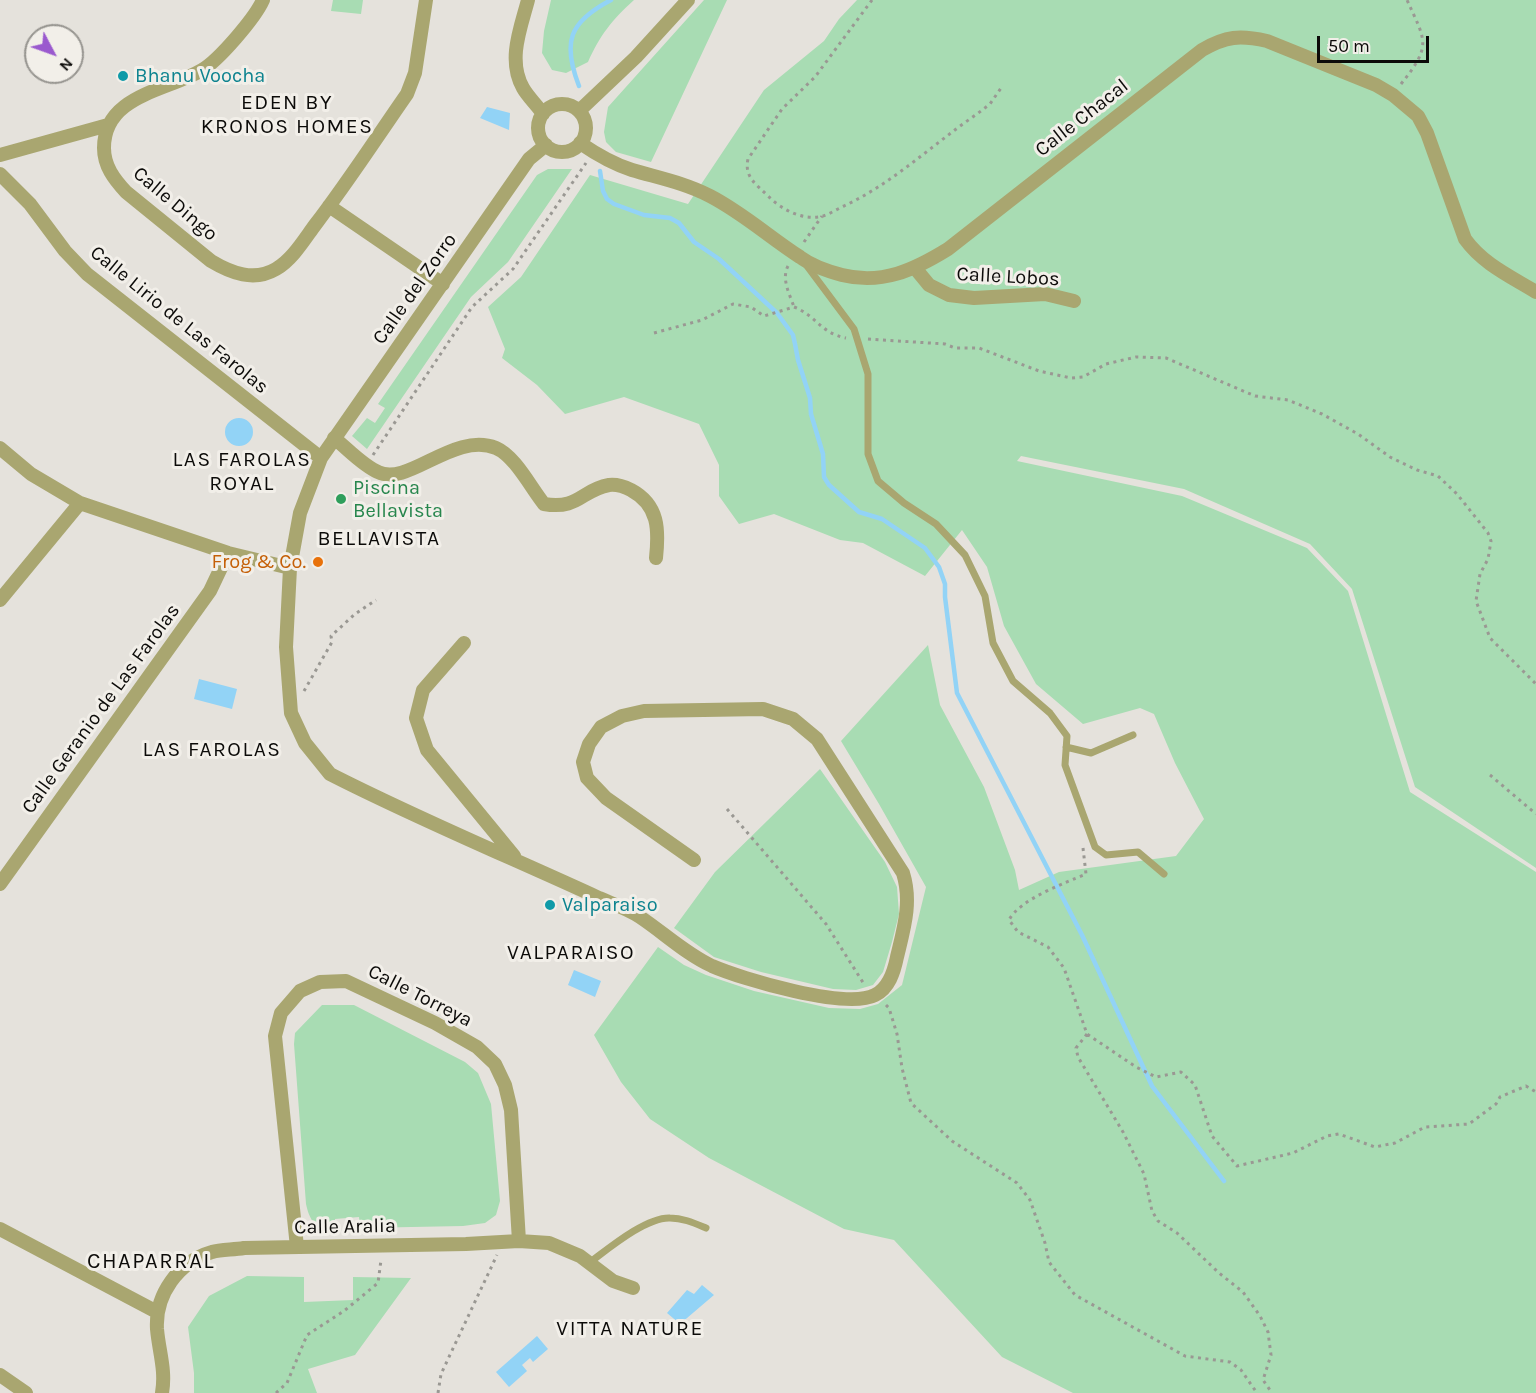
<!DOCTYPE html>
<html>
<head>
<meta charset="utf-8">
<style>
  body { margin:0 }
  #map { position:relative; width:1536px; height:1393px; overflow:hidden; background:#e5e2dc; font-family:Karla,sans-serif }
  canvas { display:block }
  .north { position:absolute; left:24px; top:24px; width:60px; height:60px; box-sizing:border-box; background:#f2efe9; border:2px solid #96948f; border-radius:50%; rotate:131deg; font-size:16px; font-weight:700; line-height:24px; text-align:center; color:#0c0b09 }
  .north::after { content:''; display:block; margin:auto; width:21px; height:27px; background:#9a59ce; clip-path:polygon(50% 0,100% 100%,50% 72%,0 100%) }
  .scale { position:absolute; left:1317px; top:36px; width:112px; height:27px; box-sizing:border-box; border:3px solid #0c0b09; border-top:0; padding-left:8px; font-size:18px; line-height:21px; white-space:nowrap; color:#0c0b09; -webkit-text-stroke:4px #f2efe9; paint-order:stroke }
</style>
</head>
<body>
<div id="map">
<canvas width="1536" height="1393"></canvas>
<div class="north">N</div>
<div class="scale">50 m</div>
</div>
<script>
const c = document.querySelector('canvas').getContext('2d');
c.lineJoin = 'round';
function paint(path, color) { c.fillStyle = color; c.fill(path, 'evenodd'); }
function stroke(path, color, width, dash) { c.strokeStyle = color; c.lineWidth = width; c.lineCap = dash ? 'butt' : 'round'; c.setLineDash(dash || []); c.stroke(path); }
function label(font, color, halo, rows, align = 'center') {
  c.font = font + ' Karla,sans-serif'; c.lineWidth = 6; c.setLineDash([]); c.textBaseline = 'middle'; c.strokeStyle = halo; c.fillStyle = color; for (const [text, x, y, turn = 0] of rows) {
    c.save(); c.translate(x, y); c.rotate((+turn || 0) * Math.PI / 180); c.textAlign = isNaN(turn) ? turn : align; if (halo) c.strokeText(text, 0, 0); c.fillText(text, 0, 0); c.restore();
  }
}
const green = new Path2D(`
  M333 0H363L361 14 331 11Z
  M551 0H634C612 20 600 35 588 62L566 73 552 70 542 53 544 31Z
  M704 0H727L651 162 616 152 606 142 604 132 608 107Z
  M857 0H1536V868L1415 787 1352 589 1310 544 1184 489 1021 456 1017 461 1182 496 1307 548 1348 591 1410 792 1536 872V1393H1073L1002 1357 894 1240 844 1229 709 1158 650 1119 621 1082 594 1035 658 947 684 965 706 975 754 991 829 1008 860 1009 878 1004 902 985 926 887 879 804 841 741 928 645 940 705 984 787 1015 870 1019 890 1059 872 1176 856 1204 819 1175 763 1154 714 1140 708 1083 724 1036 684 1004 626 987 567 962 530 925 576 863 543 840 540 774 514 739 524 719 496V465L699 424 624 397 565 414 537 385 502 358 505 349 488 307 521 277 590 175 688 204 764 90 824 41 839 19Z
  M548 169H572L508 262 471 297 367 449 352 436 367 418 375 423 385 408 378 404 537 175Z
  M820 769 885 862 897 887 899 914 892 942 883 972 873 985 856 990 833 989 761 972 714 957 674 928 715 872Z
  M322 1005H354L465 1062 478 1073 491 1104 500 1201 496 1215 485 1223 463 1226 360 1228 359 1217 335 1219V1229C316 1230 310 1222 306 1204L294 1044 295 1033Z
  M247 1276 304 1277V1302L353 1300V1277L411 1278 355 1355 308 1369 317 1393H194V1373L188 1327 209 1296Z`);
const water = new Path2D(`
  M487 107 510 113 509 130 480 118Z
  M225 432a14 14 0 1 1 28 0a14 14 0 1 1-28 0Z
  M199 679 237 689 232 709 194 699Z
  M574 970 601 981 595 997 568 985Z
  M702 1285 714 1295 680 1324 667 1313 687 1290 694 1294Z
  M537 1336 548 1349 533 1362 530 1358 522 1365 527 1371 509 1387 496 1372Z`);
const stream = new Path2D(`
  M579 86C562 42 569 22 611 0
  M600 171 603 191 607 199 614 204 644 215 670 218 679 223 694 242 719 259 777 313 793 335 795 344 798 360 810 398 811 414 823 454 824 477 829 485 859 512 882 519 925 548 939 567 945 584V597L957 693 1082 935 1152 1086 1224 1181`);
const path = new Path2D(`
  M872 0 815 77 782 109 748 159C744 177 756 184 768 196 782 210 803 221 823 216 830 214 837 209 844 206 893 183 932 145 977 114L990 104 1001 88
  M1401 84C1432 45 1426 42 1407 0
  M804 242 822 216
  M788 266C781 279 790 295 794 307
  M654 333 702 320 733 304 751 307 764 316 794 307C817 316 820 333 846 338
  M868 339 945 344 955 348H979L1039 371 1071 378 1083 377 1106 364 1136 357 1166 358 1255 396 1288 400 1322 414 1358 434 1390 457 1417 470 1438 476 1457 494 1488 533 1491 541 1488 559 1480 574 1476 601 1490 638 1536 684
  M373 455 472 307 513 269 586 163
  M304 691 332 642 331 636 355 614 376 600
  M1490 775 1536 814
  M727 809 826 924 864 984
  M1083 848 1086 874C1065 883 1020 899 1009 920L1018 932 1048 947 1064 968 1087 1034 1136 1067 1156 1077 1181 1072 1195 1085 1212 1136 1237 1166 1293 1153 1327 1136 1339 1134 1375 1147 1395 1143 1425 1127 1469 1124 1496 1104 1500 1097 1526 1086 1536 1092
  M886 1005 889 1008 897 1034 902 1068 911 1103 952 1141 1017 1183 1030 1200 1045 1243 1049 1262 1075 1295 1185 1356 1230 1362 1241 1370 1257 1393
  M1087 1034 1076 1048 1078 1057 1123 1132 1144 1174 1152 1211 1158 1221 1177 1233 1219 1273 1243 1292 1260 1316 1268 1332 1271 1355 1263 1380 1272 1393
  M276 1393 287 1383 307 1335 344 1311 378 1283 381 1260
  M438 1393 441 1374 497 1255`);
const lane = new Path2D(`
  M807 266 854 329 868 374V454L878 481 904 503 936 524 965 555 985 596 993 643 1013 681 1050 713 1067 736 1065 765 1095 847 1106 855 1138 852 1164 874
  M1066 747 1091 753 1133 735
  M589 1263C608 1249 646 1217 670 1218 683 1218 694 1223 706 1228`);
const street = new Path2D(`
  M263 0C255 18 219 60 202 70 167 91 104 95 104 148 104 166 114 179 126 192L211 261C231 273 254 282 276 269 292 260 304 240 315 225 348 182 377 137 407 94L415 73 426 0
  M528 0C521 27 507 60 523 88 528 97 537 105 543 114
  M538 128a24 24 0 1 1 48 0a24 24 0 1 1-48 0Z
  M579 111 636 57 688 0
  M580 143C596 154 613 164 632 170 659 178 685 183 710 196 743 213 769 237 800 257 812 266 827 271 842 275 882 285 914 270 948 249L1202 50C1226 36 1240 35 1267 41L1376 85 1393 95 1418 116 1427 133 1465 239C1483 264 1510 276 1536 292
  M546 145 529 159 321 458 300 513 290 568 286 647 291 713 305 743 330 774C418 819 510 857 599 898 613 904 628 909 640 917 664 933 686 954 712 966 742 979 846 1010 875 995 889 988 894 972 897 957 904 928 912 902 903 873L817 739 793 719 763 709 644 711 622 716 601 727 589 744 583 762 587 778 606 798 694 860
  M0 155 108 125
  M0 174 30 204 65 251 87 274 321 458
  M329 206 443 284
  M915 268 929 285 949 295 974 298 1045 294 1074 301
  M334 438C348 449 362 465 378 472 408 487 454 431 496 448 515 456 531 488 544 504 579 510 581 490 609 485 617 484 625 487 631 490 659 505 659 530 656 558
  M0 448 31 474 80 503 228 553 290 568
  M0 600 80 503
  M464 643 423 690 416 718 427 750 514 856
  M0 884 210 591 228 553
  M0 1229 157 1312
  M297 1247 275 1036 281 1013 300 991 320 982 346 981 435 1023 477 1047 495 1064 505 1085 511 1110 519 1241
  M0 1375 26 1393
  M162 1393C166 1370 159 1352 157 1329 155 1295 178 1262 212 1252 221 1249 233 1250 244 1248L466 1244 519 1241 549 1243 580 1256 613 1281 633 1288`);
const markers = [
  [123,76,6,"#0f9aa8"],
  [341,499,6,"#2e9e5b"],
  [318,562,6,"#e8710a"],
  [550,905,6,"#0f9aa8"]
];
const cultureNames = [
  ["Bhanu Voocha",135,76],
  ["Valparaiso",562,905]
];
const streetNames = [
  ["Calle Chacal",1082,118,-38],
  ["Calle Dingo",175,204,40],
  ["Calle Lobos",1008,277,3],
  ["Calle del Zorro",415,289,-55],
  ["Calle Lirio de Las Farolas",179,320,39],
  ["Calle Geranio de Las Farolas",101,709,-54],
  ["Calle Torreya",420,996,27],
  ["Calle Aralia",345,1227,-1]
];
const leisureNames = [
  ["Piscina",353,488],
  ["Bellavista",353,511]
];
const foodNames = [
  ["Frog & Co.",306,562]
];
const neighbourhoodNames = [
  ["EDEN BY",287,103],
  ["KRONOS HOMES",287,127],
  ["LAS FAROLAS",242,460],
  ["ROYAL",242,484],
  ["BELLAVISTA",379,539],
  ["LAS FAROLAS",212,750],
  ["VALPARAISO",571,953],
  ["VITTA NATURE",630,1329]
];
const quarterNames = [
  ["CHAPARRAL",151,1262]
];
paint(green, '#a8dcb3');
paint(water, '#92d3f6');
stroke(stream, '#92d3f6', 4.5);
stroke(path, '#9a9893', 3, [3, 4.5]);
stroke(lane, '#a9a670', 7);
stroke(street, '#a9a670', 14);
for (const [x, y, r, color] of markers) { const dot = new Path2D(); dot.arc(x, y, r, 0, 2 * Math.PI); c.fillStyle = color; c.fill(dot); stroke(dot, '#f2efe9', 2); }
label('20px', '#0d838f', '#f2efe9', cultureNames, 'left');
label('20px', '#0c0b09', '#f2efe9', streetNames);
label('20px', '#27864d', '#f2efe9', leisureNames, 'left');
label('20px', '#c56008', '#f2efe9', foodNames, 'right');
c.letterSpacing = '1.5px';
label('21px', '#0c0b09', '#f2efe9', neighbourhoodNames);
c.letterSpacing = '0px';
c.letterSpacing = '1.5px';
label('22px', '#0c0b09', '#f2efe9', quarterNames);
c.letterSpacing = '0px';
</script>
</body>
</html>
